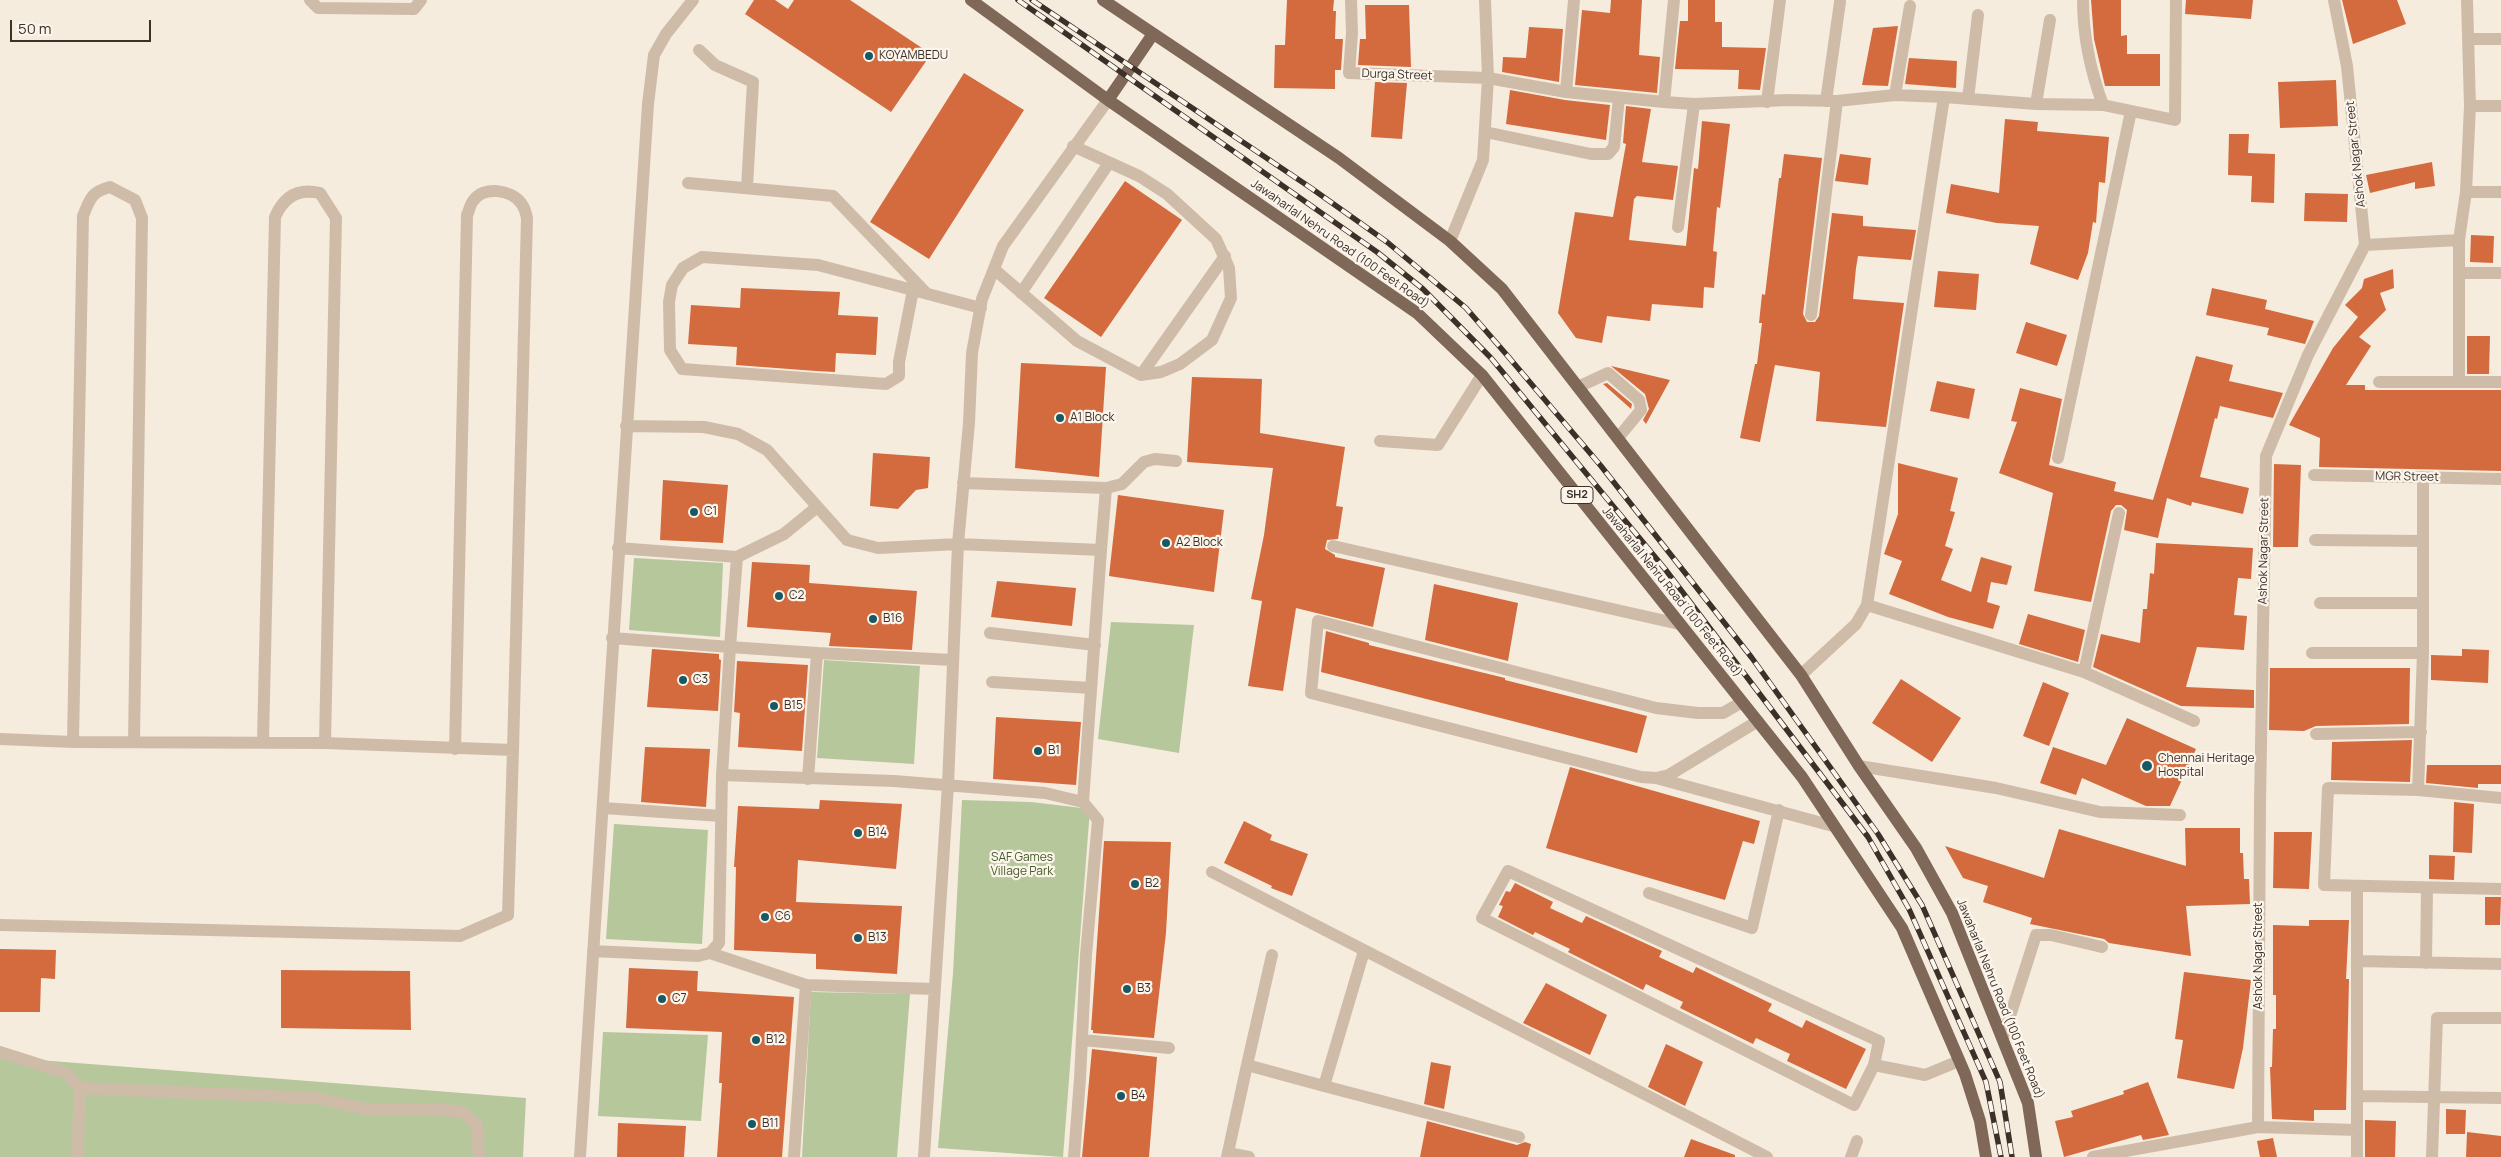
<!DOCTYPE html>
<html>
<head>
<meta charset="utf-8">
<style>
  body { margin:0 }
  #map { position:relative; width:2501px; height:1157px; overflow:hidden; background:#f5ecde; font-family:Manrope,sans-serif }
  canvas { display:block }
  .scale { position:absolute; left:10px; top:20px; width:141px; height:22px; box-sizing:border-box; border:2px solid #3c3029; border-top:0; padding-left:6px; font-size:15px; line-height:18px; white-space:nowrap; color:#3c3029; -webkit-text-stroke:4px #fcf5ec; paint-order:stroke }
</style>
</head>
<body>
<div id="map">
<canvas width="2501" height="1157"></canvas>
<div class="scale">50 m</div>
</div>
<script>
const c = document.querySelector('canvas').getContext('2d');
c.lineJoin = 'round';
function paint(path, color) { c.fillStyle = color; c.fill(path, 'evenodd'); }
function stroke(path, color, width, dash) { c.strokeStyle = color; c.lineWidth = width; c.lineCap = dash ? 'butt' : 'round'; c.setLineDash(dash || []); c.stroke(path); }
function label(font, color, halo, rows, align = 'center') {
  c.font = font + ' Manrope,sans-serif'; c.lineWidth = 4.5; c.setLineDash([]); c.textBaseline = 'middle'; c.strokeStyle = halo; c.fillStyle = color; for (const [text, x, y, turn = 0] of rows) {
    c.save(); c.translate(x, y); c.rotate((+turn || 0) * Math.PI / 180); c.textAlign = isNaN(turn) ? turn : align; if (halo) c.strokeText(text, 0, 0); c.fillText(text, 0, 0); c.restore();
  }
}
const green = new Path2D(`
  M634 558 723 563 720 637 629 630Z
  M1111 622 1194 625 1179 753 1098 739Z
  M824 660 920 666 914 764 817 758Z
  M962 800 1031 802 1090 809 1063 1157 938 1148 953 973Z
  M614 824 708 830 702 944 606 939Z
  M811 992 910 994 897 1157H802Z
  M603 1032 708 1035 701 1121 598 1116Z
  M0 1057 526 1098 523 1157H0Z`);
const building = new Path2D(`
  M754 0H775L788 9 794 0H850L931 54 891 112 745 14Z
  M1287 0H1334L1333 11H1336L1335 39H1343L1341 70H1335V89L1274 88 1275 45H1285Z
  M1611 0H1642L1639 55 1660 57 1657 93 1575 85 1582 10 1610 13Z
  M1688 0H1715V22H1722V47L1766 48 1760 90 1738 89 1739 70 1675 69 1680 21H1688Z
  M2091 0H2121V36L2127 35V54H2160V86H2105L2094 39Z
  M2186 0H2253L2251 19 2185 14Z
  M2342 0H2397L2406 24 2353 44Z
  M1365 5H1409L1411 67 1358 65 1360 39H1366Z
  M1898 26 1888 86 1862 85 1873 28Z
  M1529 27 1563 29 1559 82 1502 72 1503 57 1526 58Z
  M1909 58 1957 61 1956 88 1905 84Z
  M964 73 1024 110 929 259 870 222Z
  M2336 80 2338 126 2280 128 2278 82Z
  M1375 82 1407 83 1402 139 1371 137Z
  M1510 90 1565 100 1610 105 1606 140 1506 124Z
  M1626 106 1651 109 1642 162 1678 166 1673 200 1637 196 1634 199 1629 240 1686 246 1694 168 1698 169 1702 121 1730 124 1720 208 1717 207 1713 251 1717 252 1714 288 1704 287 1703 308 1652 304 1650 321 1607 316 1602 343 1576 338 1558 313 1575 212 1613 217 1626 144 1623 143Z
  M2005 119 2038 122 2037 131 2109 137 2105 183 2099 182 2096 223 2093 222 2088 253 2078 280 2030 264 2039 226 1997 223 1946 213 1951 184 1999 193Z
  M2229 134H2249L2248 153 2275 154 2274 203 2251 202 2252 176 2228 175Z
  M1784 154 1822 158 1803 314 1807 322H1815L1819 316 1832 213 1863 216V226L1916 230 1911 260 1858 256 1856 268 1853 299 1904 303 1886 427 1816 421 1820 372 1775 365 1760 442 1740 438 1755 364H1757L1762 323H1759L1762 294 1765 295 1779 178H1781Z
  M1840 154 1871 158 1868 185 1835 181Z
  M2432 162 2435 186 2415 189V182L2370 193 2366 175Z
  M1125 181 1182 220 1101 337 1044 298Z
  M2305 193 2348 194 2347 222 2304 221Z
  M2471 235 2494 236 2493 263 2470 262Z
  M2393 269 2394 288 2380 293 2386 310 2359 337 2371 346 2346 385H2365V390H2501V471L2319 467 2320 438 2289 425 2333 348 2358 317 2345 305 2362 288 2364 279Z
  M1938 271 1979 274 1976 310 1934 307Z
  M741 288 840 292 838 315 878 317 876 355 836 353 835 372 816 371 736 365 737 347 688 344 691 305 740 308Z
  M2212 288 2267 300 2265 309 2314 321 2305 344 2267 335 2269 328 2206 315Z
  M2026 322 2067 335 2057 366 2016 353Z
  M2467 336H2490L2489 374H2467Z
  M2196 356 2233 365 2229 381 2283 393 2273 418 2220 406 2217 419 2215 418 2200 477 2249 488 2243 514 2192 502 2191 506 2167 498 2158 538 2124 530 2127 510 2121 505H2116L2111 511 2091 602 2034 591 2053 493 1999 473 2017 422 2011 421 2020 388 2062 399 2049 465 2116 482 2114 491 2153 500Z
  M1021 363 1106 367 1099 477 1015 468Z
  M1611 366 1670 380 1646 424 1643 420 1649 409 1645 394Z
  M1192 377 1262 379 1260 433 1345 447 1336 506 1343 507 1338 539 1327 540 1325 549 1335 555V557L1385 568 1373 627 1296 608 1283 691 1248 686 1262 601 1251 599 1264 535 1273 468 1187 462Z
  M1937 381 1975 389 1969 419 1930 411Z
  M1607 383 1632 404 1631 409 1603 384Z
  M873 453 930 457 928 488 916 490 898 509 870 506Z
  M1898 463 1958 478 1950 511 1955 512 1945 546 1953 549 1941 580 1971 592 1981 557 2012 566 2007 585 1991 582 1987 602 2000 606 1993 629 1948 617 1889 594 1902 561 1884 554 1898 514Z
  M2274 464 2301 465 2298 547H2273Z
  M663 480 728 485 723 543 660 540Z
  M1118 495 1224 510 1214 592 1109 576Z
  M2156 543 2253 548 2251 579 2238 578 2234 615 2247 616 2244 650 2197 647 2186 687 2254 690V708L2181 706 2093 667 2101 634 2140 643 2143 609H2147L2150 573 2154 574Z
  M752 562 810 565 809 583 917 591 912 650 829 646 831 633 747 627Z
  M997 581 1076 588 1072 626 991 617Z
  M1434 584 1518 603 1508 661 1425 640Z
  M2028 614 2085 630 2078 662 2019 644Z
  M1326 631 1369 643V645L1505 678V680L1647 716 1637 753 1321 672Z
  M652 649 719 654V659L721 660 718 711 647 707Z
  M2462 649 2489 650 2488 683 2431 680V655L2462 656Z
  M737 661 808 665 802 751 738 747 740 713 734 712Z
  M2270 668H2410L2409 724 2316 726 2304 731 2269 730Z
  M1901 679 1961 718 1932 762 1872 723Z
  M2043 682 2069 693 2049 746 2023 736Z
  M996 717 1081 722 1076 785 993 779Z
  M2127 718 2196 749 2170 806H2146L2082 778 2076 795 2040 783 2053 747 2106 765Z
  M2412 740 2410 782 2331 780 2332 742Z
  M645 747 710 749 706 807 641 802Z
  M2427 765H2501V784H2478V788L2426 783Z
  M1570 767 1760 821 1754 844 1743 841 1725 900 1546 848Z
  M820 800 902 804 896 869 798 860 796 902 902 906 897 974 816 969V954L734 950 736 867H734L738 806 819 809Z
  M2454 802 2474 804 2472 853 2453 852Z
  M1244 821 1272 835 1270 840 1308 854 1292 896 1271 888 1272 886 1224 863Z
  M2185 828H2240V853H2243L2244 879H2249L2250 904 2186 906 2191 956 2109 943 2104 939 2030 924 2032 918 1983 902 1988 886 1963 878 1945 846 2044 878 2059 829 2186 866Z
  M2274 832H2312L2309 889 2273 888Z
  M1104 841 1171 842 1166 933 1154 1038 1093 1033V1030H1091Z
  M2429 855 2455 856 2454 880 2429 879Z
  M1515 883 1553 902 1550 908 1582 923 1586 916 1662 951 1659 957 1693 973 1696 967 1772 1004 1768 1011 1802 1028 1806 1020 1866 1049 1846 1089 1787 1061 1790 1054 1756 1038 1753 1044 1680 1008 1683 1002 1646 984 1643 990 1568 952 1570 949 1535 932 1533 935 1498 917 1503 906 1499 905 1506 891 1510 892Z
  M2485 897H2501L2500 925H2485Z
  M2309 920H2349L2346 979H2349L2346 1110H2314V1121L2272 1119 2270 1067H2272L2273 1029H2276V995H2273V925L2309 926Z
  M0 949 56 950 55 979 41 978 40 1012H0Z
  M629 968 698 971 697 991 794 997 782 1157H717L722 1083H719L722 1032 626 1028Z
  M281 970 410 971 411 1030 281 1028Z
  M2184 972 2251 980 2243 1048 2234 1089 2177 1078 2183 1040 2175 1039Z
  M1546 983 1607 1015 1590 1055 1523 1023Z
  M1666 1044 1703 1062 1685 1106 1648 1087Z
  M1092 1049 1157 1057 1149 1157H1082Z
  M1431 1062 1451 1066 1444 1109 1424 1104Z
  M2148 1082 2169 1135 2143 1140 2141 1135 2064 1157 2055 1121 2073 1117 2071 1111 2124 1094 2123 1091Z
  M2446 1109 2466 1110 2465 1134H2446Z
  M2365 1120 2396 1121 2395 1157H2365Z
  M1427 1121 1517 1145 1525 1142 1531 1144 1528 1157H1420Z
  M618 1123 686 1126 684 1157H617Z
  M2467 1132 2501 1136V1157H2466Z
  M2273 1138 2277 1157H2260L2257 1141Z
  M1691 1139 1735 1155V1157H1684Z`);
const minor = new Path2D(`
  M310 0 318 8 414 9 421 0
  M1351 0 1352 33 1349 73 1488 78 1566 92 1664 102 1694 104 1788 100 1837 101 1895 95 1944 97 2036 104 2103 105 2175 120 2176 0
  M2083 0C2083 37 2090 70 2103 105
  M2467 0 2470 106 2466 192 2459 240V273H2501
  M2468 39H2501
  M699 50 715 65 753 82 747 187
  M1566 92 1574 0
  M1895 95 1910 6
  M1968 99 1978 15
  M1826 101 1840 2
  M1664 102 1674 0
  M1767 102 1780 0
  M2036 104 2050 20
  M2470 106H2501
  M1485 132 1591 154H1608L1614 147 1619 98
  M688 183 833 196 926 293
  M2466 192H2501
  M1678 227 1694 104
  M1450 241 1483 160 1488 78 1485 0
  M2365 245 2459 240
  M994 269 1077 341 1141 375 1161 372 1180 364 1212 340 1231 298 1229 268 1216 239 1167 194 1139 176 1073 146
  M2459 273V382
  M913 290 899 362V376L886 384 682 369 670 350 669 302 672 285 683 268 702 257 818 265 981 308
  M1021 293 1109 163
  M1811 315 1837 101
  M1141 375 1225 256
  M2379 382H2501
  M1578 387 1608 373 1639 400 1641 410 1618 438
  M626 426 704 427 738 434 767 450 847 540 878 548 958 544 1101 550 1083 802
  M1380 441 1438 445 1482 375
  M2058 458 2131 111
  M2314 475 2501 479
  M963 483 1106 488 1122 484 1144 462 1155 459 1176 461
  M2315 540 2423 541
  M1333 546 1679 624
  M1101 550 1106 488
  M737 557 784 534 817 507
  M2320 603H2423
  M1867 605 2084 672 2194 721
  M990 633 1095 645
  M612 638 730 647 737 557 618 548
  M2312 653H2423
  M2084 672 2119 513
  M1801 675 1856 624 1867 605 1944 97
  M992 682 1091 688
  M1742 702 1723 713H1698L1656 708 1318 621 1311 693 1641 777 1656 778 1669 775 1758 721
  M2316 734 2421 732
  M0 739 73 742 325 743 513 750 508 915 460 936 0 925
  M73 742 83 216C90 199 91 192 110 187L135 200 142 218 134 741
  M263 742 275 217C284 196 299 188 320 193L336 218 325 743
  M455 749 467 215C469 211 470 205 473 201 484 185 511 190 521 203 524 207 526 213 527 218L513 750
  M1859 766 1996 788 2100 812 2180 815
  M722 775 730 647 817 653
  M1656 778 1833 826
  M808 779 817 653 953 660
  M2418 790 2423 653V477
  M2501 798 2418 790 2328 788 2324 885 2501 889
  M603 808 721 816
  M1508 871 1879 1041 1874 1065 1854 1105 1482 918Z
  M1212 872 1767 1157
  M1649 893 1752 928 1779 810
  M593 951 698 956 710 953 719 943 722 775 894 781 1045 793 1083 802 1098 820 1086 955 1080 1079 1074 1157
  M710 953 806 985
  M2357 961 2501 964
  M2426 963 2427 888
  M2003 1038 2036 935H2051L2102 947
  M1082 1040 1169 1048
  M0 1052 66 1073 80 1088 317 1098 366 1109H435L462 1112 477 1125 479 1157
  M1247 1065 1272 955
  M1874 1065 1925 1075 1959 1061
  M1324 1086 1519 1137
  M2357 1096 2501 1098
  M2258 1127 2260 803 2266 456 2308 355 2365 245 2347 66 2334 0
  M1228 1153 1249 1157
  M77 1157 80 1088
  M580 1157 648 104 654 55 666 34 693 0
  M794 1157 806 985 935 989
  M924 1157 948 785 958 544 969 423 972 353 982 299 1003 246 1108 100
  M1227 1157 1247 1065 1324 1086 1364 951
  M1851 1157 1857 1141
  M2093 1157 2258 1127 2357 1130
  M2357 1157V886
  M2432 1157 2437 1018H2501`);
const major = new Path2D(`
  M971 0 1108 100 1417 313 1482 375 1802 777 1902 928 1965 1074 1980 1121 1986 1157
  M1103 0 1339 158 1450 241 1502 289 1801 675 1859 766 1916 848 1952 913 2028 1103 2036 1157
  M1108 100 1153 34`);
const rail = new Path2D(`
  M1018 0 1377 252 1423 289 1491 358 1665 569 1868 837 1909 909 1986 1082 2001 1157
  M1032 0 1311 188 1387 242 1466 308 1506 354 1601 466 1752 658 1878 834 1922 905 2000 1082 2012 1157`);
const markers = [
  [869,56,5,"#195963"],
  [1060,418,5,"#195963"],
  [694,512,5,"#195963"],
  [1166,543,5,"#195963"],
  [779,596,5,"#195963"],
  [873,619,5,"#195963"],
  [683,680,5,"#195963"],
  [774,706,5,"#195963"],
  [1038,751,5,"#195963"],
  [2147,766,6,"#195963"],
  [858,833,5,"#195963"],
  [1135,884,5,"#195963"],
  [765,917,5,"#195963"],
  [858,938,5,"#195963"],
  [1127,989,5,"#195963"],
  [662,999,5,"#195963"],
  [756,1040,5,"#195963"],
  [1121,1096,5,"#195963"],
  [752,1124,5,"#195963"]
];
const shields = [
  [1577,495,32]
];
const shieldNames = [
  ["SH2",1577,495]
];
const poiNames = [
  ["KOYAMBEDU",879,56],
  ["A1 Block",1070,418],
  ["C1",704,512],
  ["A2 Block",1176,543],
  ["C2",789,596],
  ["B16",883,619],
  ["C3",693,680],
  ["B15",784,706],
  ["B1",1048,751],
  ["Chennai Heritage",2158,759],
  ["Hospital",2158,773],
  ["B14",868,833],
  ["B2",1145,884],
  ["C6",775,917],
  ["B13",868,938],
  ["B3",1137,989],
  ["C7",672,999],
  ["B12",766,1040],
  ["B4",1131,1096],
  ["B11",762,1124]
];
const streetNames = [
  ["Durga Street",1397,75,2],
  ["Ashok Nagar Street",2356,154,-96],
  ["Jawaharlal Nehru Road (100 Feet Road)",1340,244,35],
  ["MGR Street",2407,477,1],
  ["Ashok Nagar Street",2264,551,-89],
  ["Jawaharlal Nehru Road (100 Feet Road)",1672,592,51],
  ["Ashok Nagar Street",2259,956,-90],
  ["Jawaharlal Nehru Road (100 Feet Road)",2000,999,68]
];
const parkNames = [
  ["SAF Games",1022,858],
  ["Village Park",1022,872]
];
paint(green, '#b6c79c');
paint(building, '#d36b3f');
stroke(minor, '#cfbca8', 12);
stroke(major, '#7f6858', 12);
stroke(rail, '#3c3029', 5.5);
stroke(rail, '#fcf5ec', 4, [11]);
for (const [x, y, r, color] of markers) { const dot = new Path2D(); dot.arc(x, y, r, 0, 2 * Math.PI); c.fillStyle = color; c.fill(dot); stroke(dot, '#fcf5ec', 2); }
for (const [x, y, w] of shields) { const box = new Path2D(); box.roundRect(x - w / 2, y - 8.5, w, 17, 4); c.fillStyle = '#fcf5ec'; c.fill(box); stroke(box, '#3c3029', 1); }
label('bold 11px', '#3c3029', null, shieldNames);
label('12px', '#3c3029', '#fcf5ec', poiNames, 'left');
label('12px', '#3c3029', '#fcf5ec', streetNames);
label('12px', '#475d2a', '#fcf5ec', parkNames);
</script>
</body>
</html>
